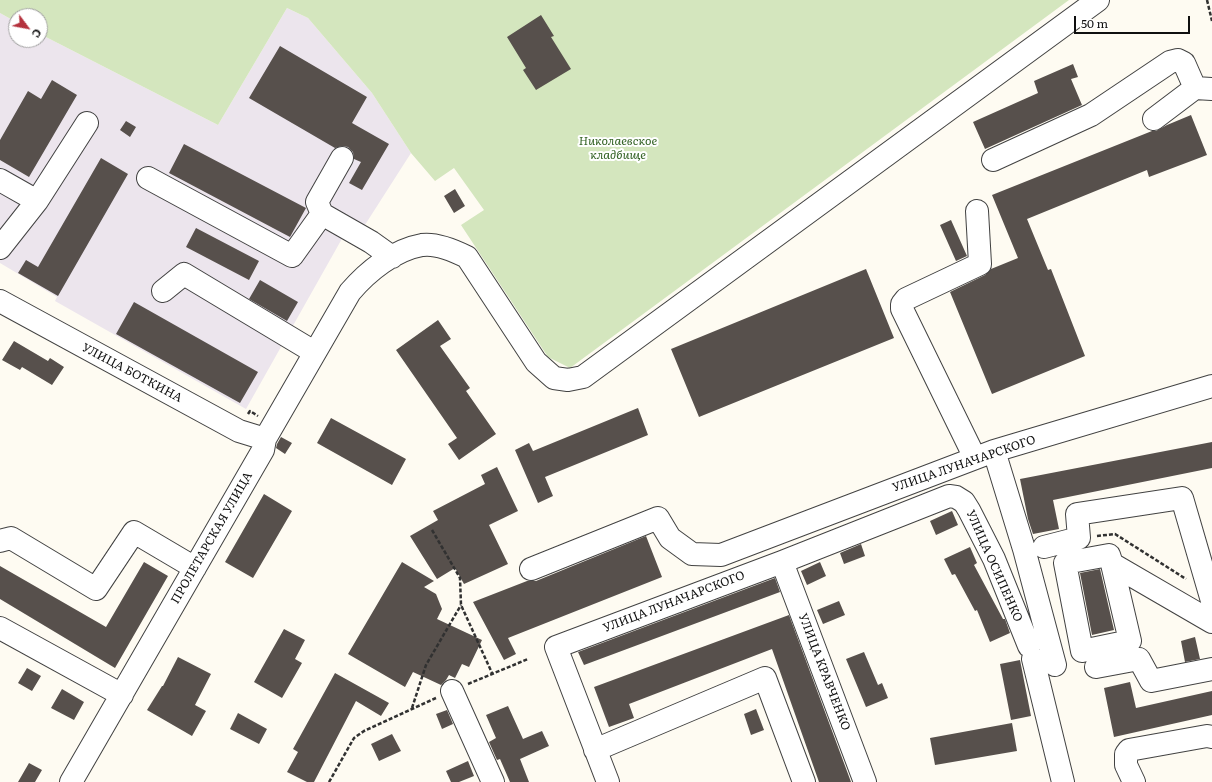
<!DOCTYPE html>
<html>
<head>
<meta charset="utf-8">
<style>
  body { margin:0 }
  #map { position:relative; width:1212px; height:782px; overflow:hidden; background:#fefbf2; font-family:Literata,serif }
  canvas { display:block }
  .north { position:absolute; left:8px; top:8px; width:40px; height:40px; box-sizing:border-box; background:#fff; border:1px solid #9f9f9f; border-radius:50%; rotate:122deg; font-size:11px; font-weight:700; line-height:16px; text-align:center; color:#0f0f0f }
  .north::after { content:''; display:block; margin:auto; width:14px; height:18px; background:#b4323d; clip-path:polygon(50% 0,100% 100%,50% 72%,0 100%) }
  .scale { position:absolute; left:1074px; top:16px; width:116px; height:18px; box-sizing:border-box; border:2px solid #0f0f0f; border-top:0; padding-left:5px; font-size:12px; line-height:14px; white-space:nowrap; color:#0f0f0f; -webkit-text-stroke:3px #fff; paint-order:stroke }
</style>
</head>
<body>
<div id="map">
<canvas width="1212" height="782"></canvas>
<div class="north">С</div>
<div class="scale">50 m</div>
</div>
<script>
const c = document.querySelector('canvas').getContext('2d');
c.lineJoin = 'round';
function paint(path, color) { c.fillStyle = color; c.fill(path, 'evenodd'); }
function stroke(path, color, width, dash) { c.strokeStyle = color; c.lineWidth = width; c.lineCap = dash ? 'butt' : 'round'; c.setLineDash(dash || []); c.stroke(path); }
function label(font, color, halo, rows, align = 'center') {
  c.font = font + ' Literata,serif'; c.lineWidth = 4; c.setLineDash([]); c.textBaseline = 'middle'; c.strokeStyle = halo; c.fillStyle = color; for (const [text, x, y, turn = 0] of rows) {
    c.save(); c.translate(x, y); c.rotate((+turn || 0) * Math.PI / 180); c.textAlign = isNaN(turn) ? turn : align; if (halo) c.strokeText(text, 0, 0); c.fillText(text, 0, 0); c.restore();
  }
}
const industrial = new Path2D(`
  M287 8 308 18 372 93 411 153 363 228H348L246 409 55 301 57 297 0 263V13L16 22V40H40V34L218 125Z`);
const green = new Path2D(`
  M0 0H1069L570 368 548 357 461 225 484 210 454 168 435 181 411 153 372 93 308 18 287 8 218 125 40 34V16H16V22L0 13Z`);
const building = new Path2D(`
  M541 15 554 36 551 37 571 69 536 90 523 70 526 68 507 37Z
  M280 46 367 97 352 123 389 144 362 190 349 183 361 162 354 159 353 152 348 147 342 146 335 148 249 98Z
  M1073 64 1078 77 1071 79 1082 105 985 149 973 122 1038 93 1034 81Z
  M52 80 77 95 29 177 0 160V140L28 91 41 99Z
  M1191 115 1207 155 1149 177 1147 170 1027 219 1048 270 1051 269 1085 356 992 394 950 292 985 275 991 269 1018 258 992 195 1152 131H1156L1167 125Z
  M126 121 136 127 130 137 120 130Z
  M184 144 306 208 290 237 169 173Z
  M101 158 128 174 58 296 18 273 26 260 38 267Z
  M455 189 465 206 454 213 444 196Z
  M951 220 967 256 956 261 940 225Z
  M196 228 259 261 249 280 186 247Z
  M866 269 894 338 699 417 671 349Z
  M260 280 298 302 287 321 249 299Z
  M134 302 258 372 240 403 116 334Z
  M438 320 451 339 440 346 470 388 466 391 496 434 459 460 448 444 457 438 396 350Z
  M14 341 48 361 50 358 64 367 52 385 22 367 20 370 2 360Z
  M638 408 648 435 545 477 553 496 538 503 515 450 529 443 533 451Z
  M331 418 406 459 392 485 317 443Z
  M281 437 292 443 285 454 276 448 277 444Z
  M1212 442V468L1053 500 1059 529 1033 534 1028 519 1020 479Z
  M497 467 518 511 489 525 508 564 464 584 455 568 437 579 410 536 438 520 433 511 485 484 481 475Z
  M264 494 292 511 253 578 225 562Z
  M952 511 958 525 936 535 930 521Z
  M646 536 662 577 508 638 516 654 504 660 473 602 527 581H536Z
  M861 544 865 556 844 564 840 553Z
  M970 547 977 563 974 565 1003 619H1005L1010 633 990 642 977 610 975 611 955 574 952 575 944 559Z
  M144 562 168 576 115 668 0 599V566L106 627Z
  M402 562 434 581 424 587 436 594 442 609 437 619 482 640 469 667 462 664 455 678 449 675 446 680 441 685 413 672 405 687 348 654Z
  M820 562 826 576 807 585 801 571Z
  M1100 569 1114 630 1092 635 1080 573Z
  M775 578 780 592 584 665 578 652Z
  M839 601 845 615 823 624 817 610Z
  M789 615 851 782H819L772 649 629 704 634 718 609 727 594 687Z
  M284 629 305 640 295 659 302 663 282 698 254 682Z
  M1195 637 1200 659 1185 662 1181 641Z
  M864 652 878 685 882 683 888 698 866 707 846 659Z
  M178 657 211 674 195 705 206 711 192 736 147 710 162 686H163Z
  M1020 660 1031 716 1011 720 1000 664Z
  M27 668 41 676 32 691 18 683Z
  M335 673 389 703 381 716 356 701 314 782H307L287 772 298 752 293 749Z
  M1130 682 1136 708 1212 691V715L1114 737 1104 688Z
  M62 689 84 702 74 720 51 708Z
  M508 706 523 739 542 731 549 746 520 759 529 782H510L500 759 497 760 489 742 496 738 486 715Z
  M756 709 764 730 751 735 744 714Z
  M447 710 453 724 442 729 436 714Z
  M238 713 267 729 259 744 230 729Z
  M1012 723 1017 751 935 765 930 738Z
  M392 734 401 751 379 761 371 744Z
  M468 761 474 776 459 782H451L446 771Z
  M29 763 42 770 35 782H18Z`);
const path = new Path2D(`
  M1207 0 1212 21
  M248 414 250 411 258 416
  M432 530 460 578 461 605 492 673
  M1097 536 1115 534 1186 579
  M468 684 528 659
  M412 708 426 665 461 605
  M329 782 354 738 364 731 436 698`);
const minor = new Path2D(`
  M1154 119 1195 88
  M342 158 317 202 322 214 371 242 392 257
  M993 160 1091 115 1170 62 1178 60 1184 63 1195 88 1212 89
  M148 178 292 256 322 214
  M0 180 37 201
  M0 248 37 201 87 123
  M163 291 184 274 314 352
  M0 301 239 431 265 439
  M994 451 1024 549 1055 665
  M975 458 902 309V304L906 299 980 264 977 211
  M0 541 11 538 96 589 134 532 195 568
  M1044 547 1079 538 1077 514 1182 498 1212 601
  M782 562 865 782
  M1112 564 1130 641 1082 651 1065 563 1109 555 1112 564 1212 622
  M531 569 658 518 670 538 692 554 721 555 994 451 1212 386
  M0 628 122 695
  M1033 659 1063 782
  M1096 667 1139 659 1151 681 1212 669
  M452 691 493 782
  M595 750 765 678 804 782
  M71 782 263 450 265 439 350 292C368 271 394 250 422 245 436 243 455 251 467 257L536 362 554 378 568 380 583 377 1098 0
  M608 782 556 647 782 562 949 496 956 497 964 502 969 510 994 559 1029 646
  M1134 782 1126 765V754L1129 750 1207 736 1212 737`);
const parkNames = [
  ["Николаевское",618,141],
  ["кладбище",618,155]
];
const streetNames = [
  ["УЛИЦА БОТКИНА",132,373,28],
  ["УЛИЦА ЛУНАЧАРСКОГО",964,464,-19],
  ["ПРОЛЕТАРСКАЯ УЛИЦА",212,538,-60],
  ["УЛИЦА ОСИПЕНКО",994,566,66],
  ["УЛИЦА ЛУНАЧАРСКОГО",674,602,-21],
  ["УЛИЦА КРАВЧЕНКО",824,672,69]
];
paint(industrial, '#ece5ed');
paint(green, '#d4e6be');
paint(building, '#57504c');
stroke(minor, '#424242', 24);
stroke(path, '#313131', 2.5, [4, 2]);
stroke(minor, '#fff', 22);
label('italic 12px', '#336224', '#fff', parkNames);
label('12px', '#0f0f0f', '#fff', streetNames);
</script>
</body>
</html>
